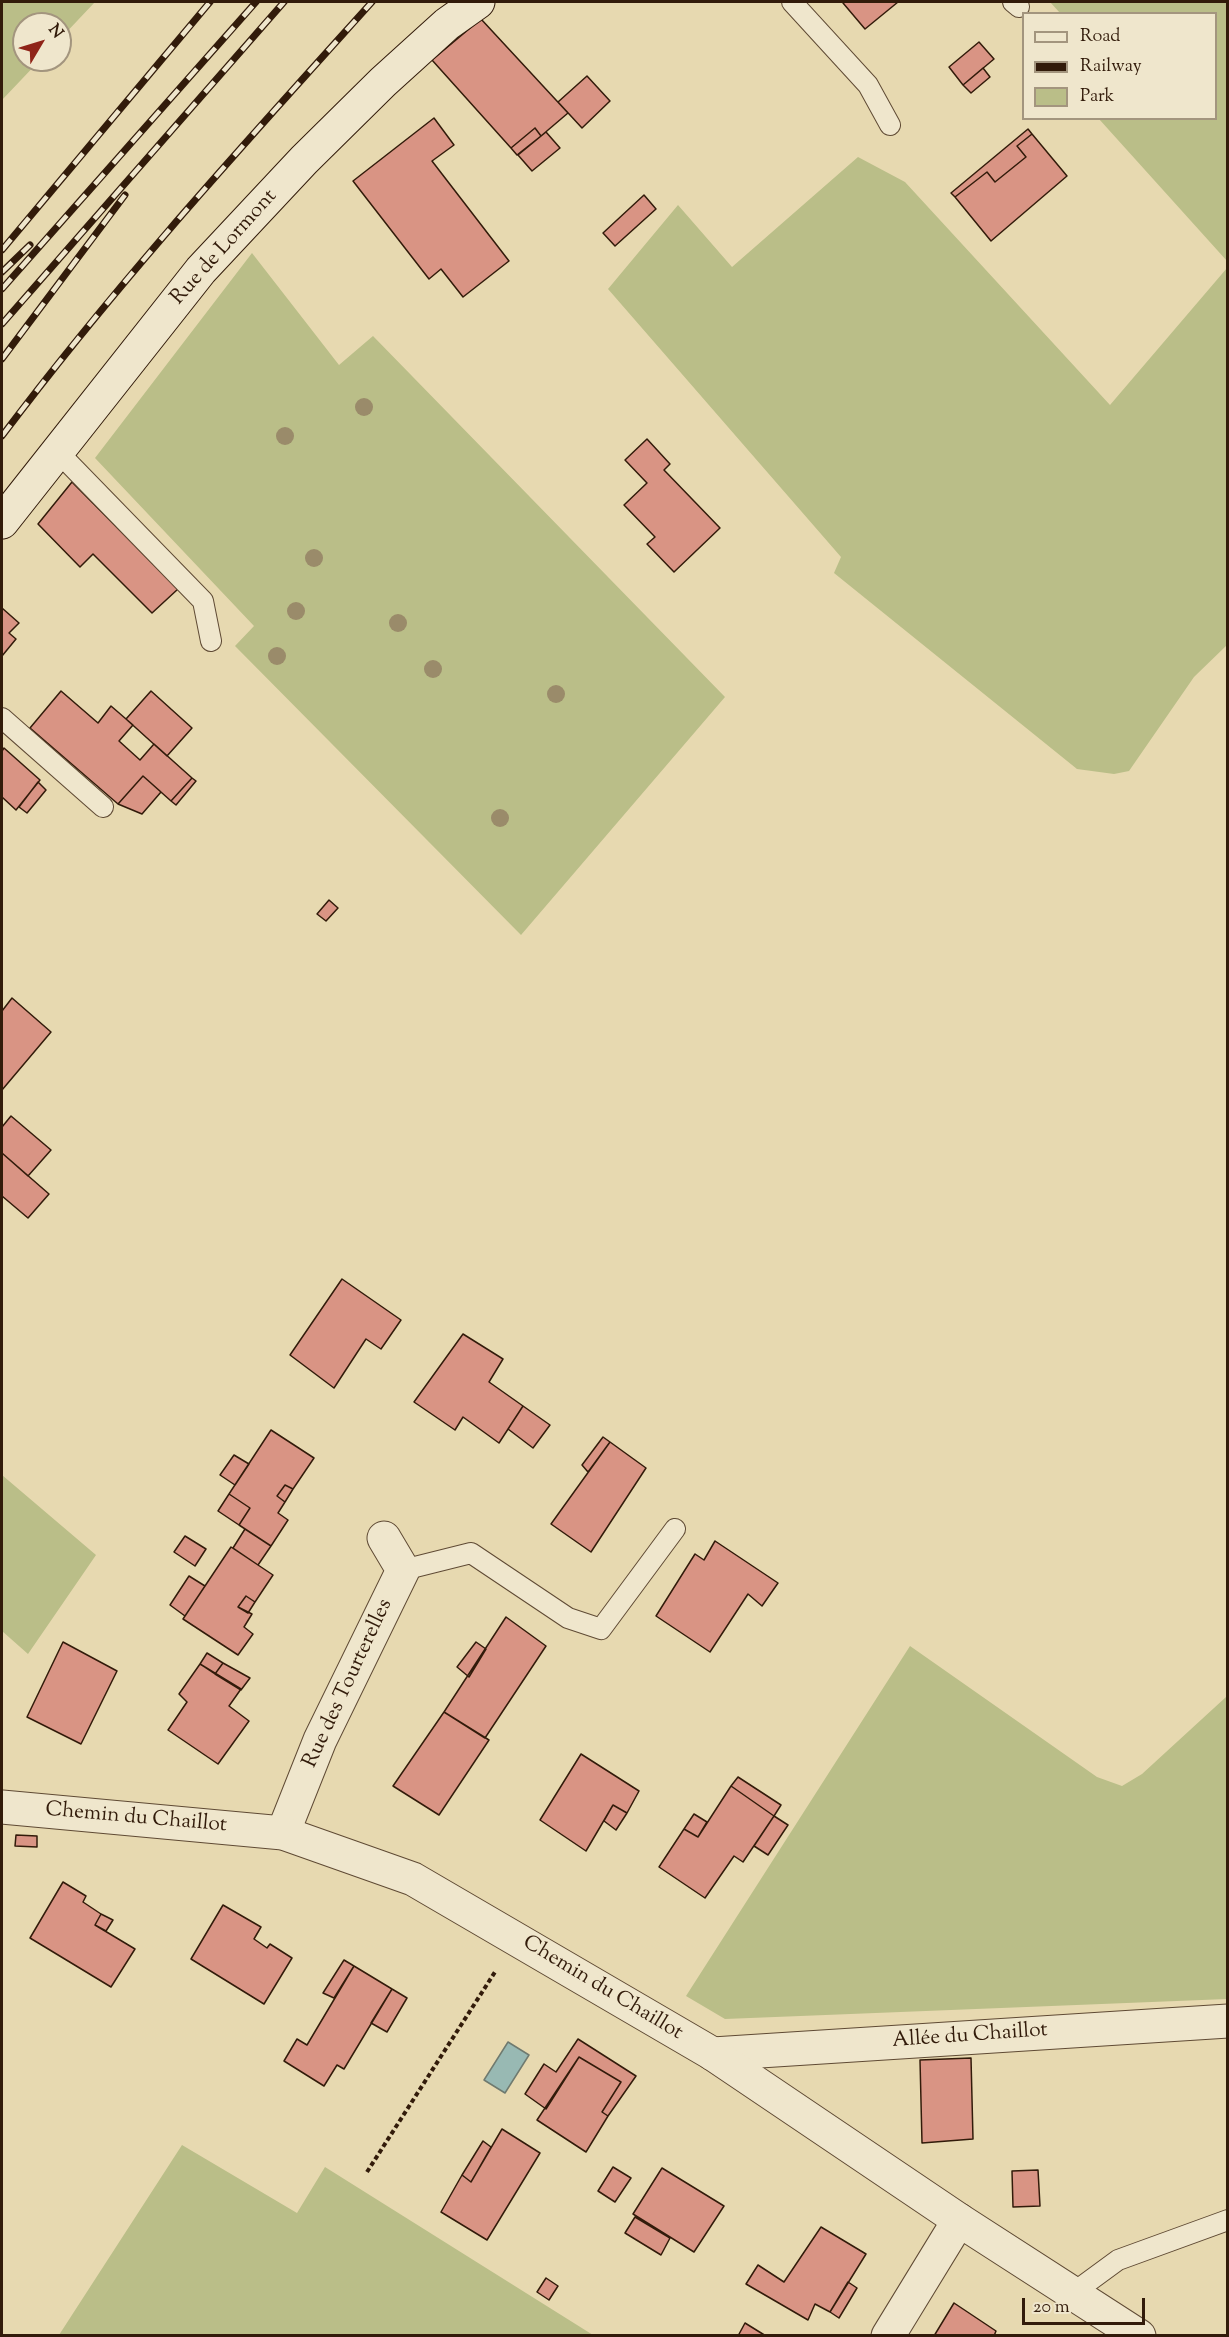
<!DOCTYPE html>
<html>
<head>
<meta charset="utf-8">
<style>
  body { margin:0 }
  #map { position:relative; width:1229px; height:2337px; overflow:hidden; background:#e7d9b0; font-family:"Sorts Mill Goudy",serif }
  canvas { display:block }
  .frame { position:absolute; inset:0; border:3px solid #321b0a; pointer-events:none }
  .legend { position:absolute; left:1022px; top:12px; width:195px; height:108px; box-sizing:border-box; background:#efe6cc; border:2px solid #a3957e; margin:0; padding:8px 10px; list-style:none; font-size:18px; color:#321b0a }
  .legend li { display:flex; align-items:center; gap:12px; height:30px }
  .legend b { width:30px; border:2px solid #a3957e }
  .north { position:absolute; left:12px; top:12px; width:60px; height:60px; box-sizing:border-box; background:#efe6cc; border:2px solid #a3957e; border-radius:50%; rotate:52deg; font-size:16px; font-weight:700; line-height:24px; text-align:center; color:#321b0a }
  .north::after { content:''; display:block; margin:auto; width:21px; height:27px; background:#8f2418; clip-path:polygon(50% 0,100% 100%,50% 72%,0 100%) }
  .scale { position:absolute; left:1022px; top:2298px; width:123px; height:27px; box-sizing:border-box; border:3px solid #321b0a; border-top:0; padding-left:8px; font-size:18px; line-height:21px; white-space:nowrap; color:#321b0a; -webkit-text-stroke:4px #efe6cc; paint-order:stroke }
</style>
</head>
<body>
<div id="map">
<canvas width="1229" height="2337"></canvas>
<div class="frame"></div>
<ul class="legend">
<li><b style="height:8px;background:#efe6cc"></b>Road</li>
<li><b style="height:8px;background:#321b0a"></b>Railway</li>
<li><b style="height:16px;background:#babe88"></b>Park</li>
</ul>
<div class="north">N</div>
<div class="scale">20 m</div>
</div>
<script>
const c = document.querySelector('canvas').getContext('2d');
c.lineJoin = 'round';
function paint(path, color) { c.fillStyle = color; c.fill(path, 'evenodd'); }
function stroke(path, color, width, dash) { c.strokeStyle = color; c.lineWidth = width; c.lineCap = dash ? 'butt' : 'round'; c.setLineDash(dash || []); c.stroke(path); }
function label(font, color, halo, rows, align = 'center') {
  c.font = font + ' "Sorts Mill Goudy",serif'; c.lineWidth = 4.5; c.setLineDash([]); c.textBaseline = 'middle'; c.strokeStyle = halo; c.fillStyle = color; for (const [text, x, y, turn = 0] of rows) {
    c.save(); c.translate(x, y); c.rotate((+turn || 0) * Math.PI / 180); c.textAlign = isNaN(turn) ? turn : align; if (halo) c.strokeText(text, 0, 0); c.fillText(text, 0, 0); c.restore();
  }
}
const green = new Path2D(`
  M2 2H95L60 39V24H24V60H40L2 100Z
  M1050 2H1227V261L1099 119 1216 118V14L1060 13Z
  M858 157 905 182 1110 405 1227 268V645L1194 677 1129 771 1114 774 1077 769 834 573 841 557 608 289 678 205 732 267Z
  M252 253 339 365 373 336 725 697 521 935 235 646 254 626 95 458Z
  M2 1475 96 1555 28 1654 2 1631Z
  M910 1646 1097 1777 1122 1786 1142 1774 1226 1697 1227 1698V1999L725 2019 686 1996Z
  M182 2145 297 2213 325 2167 593 2335H59Z`);
const water = new Path2D(`
  M508 2042 529 2055 505 2093 484 2080Z`);
const building = new Path2D(`
  M845 2H898L865 29 843 3Z
  M481 19 568 113 541 136 535 128 511 148 432 60Z
  M979 42 994 59 963 85 949 67Z
  M983 68 990 77 971 93 963 85Z
  M587 76 610 101 582 128 558 102Z
  M434 118 454 145 432 161 509 261 463 297 441 269 429 279 353 181Z
  M535 128 541 136 517 155 511 148Z
  M1028 129 1032 134 1017 146 1026 157 995 182 987 172 955 197 951 193Z
  M546 132 560 148 532 171 518 155Z
  M1032 134 1067 176 991 241 955 197 987 172 995 182 1026 157 1017 146Z
  M644 195 656 209 615 246 603 233Z
  M647 439 670 464 664 470 720 528 674 572 647 544 655 537 624 505 647 483 625 460Z
  M72 482 178 589 152 613 93 554 80 567 38 524Z
  M2 608 19 623 9 633 16 639 2 656Z
  M61 691 98 723 111 706 133 725 119 741 140 760 154 744 192 778 171 801 143 776 118 804 30 728Z
  M151 691 192 728 167 756 126 719Z
  M4 748 40 780 16 810 2 797V751Z
  M143 776 161 792 142 814 118 804Z
  M192 778 196 781 176 805 171 801Z
  M38 782 46 790 27 813 19 807Z
  M329 900 338 908 326 921 317 914Z
  M12 998 51 1032 2 1090V1011Z
  M11 1116 51 1150 28 1176 2 1153V1127Z
  M2 1153 49 1194 28 1218 2 1196Z
  M342 1279 401 1320 381 1349 366 1339 334 1388 290 1355Z
  M463 1334 503 1359 489 1382 523 1406 499 1443 463 1417 455 1430 414 1402Z
  M523 1406 550 1425 533 1448 508 1429Z
  M271 1430 314 1458 293 1489 285 1485 277 1496 285 1502 278 1513 288 1520 271 1546 239 1525 250 1508 229 1494Z
  M603 1437 610 1442 588 1472 582 1465Z
  M610 1442 646 1468 591 1552 551 1524Z
  M234 1455 249 1464 235 1485 220 1475Z
  M285 1485 293 1489 285 1502 277 1496Z
  M229 1494 250 1508 239 1525 218 1511Z
  M245 1529 271 1546 258 1565 233 1548Z
  M185 1536 206 1549 195 1566 174 1552Z
  M715 1541 778 1583 762 1606 748 1594 710 1652 656 1616 695 1554 704 1560Z
  M231 1547 273 1575 255 1602 246 1596 238 1607 252 1614 244 1627 253 1634 238 1655 183 1619Z
  M189 1576 205 1586 185 1616 170 1605Z
  M246 1596 255 1602 248 1613 238 1607Z
  M506 1617 546 1646 485 1738 444 1712Z
  M63 1642 117 1671 81 1744 27 1717Z
  M476 1642 486 1649 469 1677 457 1667Z
  M207 1653 223 1663 215 1674 200 1664Z
  M223 1663 250 1678 241 1690 215 1674Z
  M200 1664 241 1689 229 1706 249 1721 218 1764 168 1730 187 1702 179 1694Z
  M444 1712 489 1740 439 1815 393 1786Z
  M581 1754 639 1791 627 1813 613 1805 586 1851 540 1820Z
  M738 1777 781 1805 774 1816 731 1786Z
  M731 1786 774 1816 743 1862 734 1856 705 1898 659 1867 684 1829 698 1837Z
  M613 1805 627 1813 616 1830 604 1821Z
  M694 1814 707 1822 698 1837 684 1829Z
  M774 1816 788 1825 768 1855 754 1846Z
  M16 1835 37 1836V1847L15 1846Z
  M63 1882 86 1896 83 1902 101 1914 95 1925 135 1949 111 1987 30 1938Z
  M223 1905 261 1927 254 1939 267 1948 270 1944 292 1958 264 2004 191 1959Z
  M101 1914 113 1920 106 1931 95 1925Z
  M344 1960 354 1966 334 1998 323 1993Z
  M354 1966 392 1989 344 2069 337 2065 324 2086 284 2061 297 2039 307 2045Z
  M392 1989 407 1998 387 2032 371 2023Z
  M578 2039 636 2076 608 2116 602 2112 621 2082 579 2057 546 2109 525 2094 544 2064 556 2072Z
  M579 2057 621 2082 602 2112 608 2116 586 2152 537 2120Z
  M971 2058 973 2139 922 2143 920 2060Z
  M502 2129 540 2153 487 2240 441 2212 462 2175 471 2182Z
  M483 2141 491 2147 471 2182 462 2175Z
  M613 2167 631 2178 615 2202 598 2191Z
  M662 2168 724 2206 694 2252 633 2214Z
  M1038 2170 1040 2206 1013 2207 1012 2171Z
  M635 2217 670 2238 661 2255 625 2233Z
  M821 2227 866 2254 830 2312 815 2304 808 2320 746 2284 758 2265 784 2282Z
  M546 2278 558 2286 549 2300 537 2292Z
  M848 2282 857 2288 839 2318 830 2312Z
  M954 2303 996 2331 994 2336H934Z
  M745 2323 766 2336H738Z`);
const path = new Path2D(`
  M367 2172 495 1972`);
const service = new Path2D(`
  M792 2 868 85 890 125
  M1013 2 1019 7
  M57 451 203 601 211 641
  M2 718 103 807
  M403 1570 471 1553 568 1618 601 1629 675 1529
  M1073 2293 1118 2260 1228 2220`);
const minor = new Path2D(`
  M283 1833 320 1740 403 1570 384 1538
  M713 2054 1228 2021
  M888 2336 959 2220`);
const tertiary = new Path2D(`
  M2 1807 283 1833 413 1879 713 2054 959 2220 1139 2336`);
const secondary = new Path2D(`
  M2 522 201 270 304 160 383 82 447 24 478 2`);
const rail = new Path2D(`
  M2 250 210 2
  M2 272 30 245
  M2 289 256 2
  M2 324 284 2
  M2 359 125 195
  M2 436C116 284 245 143 372 2`);
const trees = [
  [364,407],
  [285,436],
  [314,558],
  [296,611],
  [398,623],
  [277,656],
  [433,669],
  [556,694],
  [500,818]
];
const streetNames = [
  ["Rue de Lormont",225,248,-48],
  ["Rue des Tourterelles",349,1684,-65],
  ["Chemin du Chaillot",136,1819,5],
  ["Chemin du Chaillot",602,1989,31],
  ["Allée du Chaillot",970,2037,-4]
];
paint(green, '#babe88');
paint(water, '#98b9b3');
stroke(water, '#6f7a6f', 1.5);
paint(building, '#d99484');
stroke(building, '#321b0a', 1.5);
stroke(service, '#5f4a34', 22);
stroke(minor, '#5f4a34', 35);
stroke(tertiary, '#5f4a34', 35);
stroke(secondary, '#321b0a', 35);
stroke(path, '#321b0a', 4, [4.5, 3]);
stroke(service, '#efe6cc', 20);
stroke(minor, '#efe6cc', 33);
stroke(tertiary, '#efe6cc', 33);
stroke(secondary, '#efe6cc', 33);
stroke(rail, '#321b0a', 7);
stroke(rail, '#efe6cc', 4.5, [14]);
c.fillStyle = '#9a8b6a';
for (const [x, y] of trees) { c.beginPath(); c.arc(x, y, 9, 0, 2 * Math.PI); c.fill(); }
label('21px', '#321b0a', '#efe6cc', streetNames);
</script>
</body>
</html>
